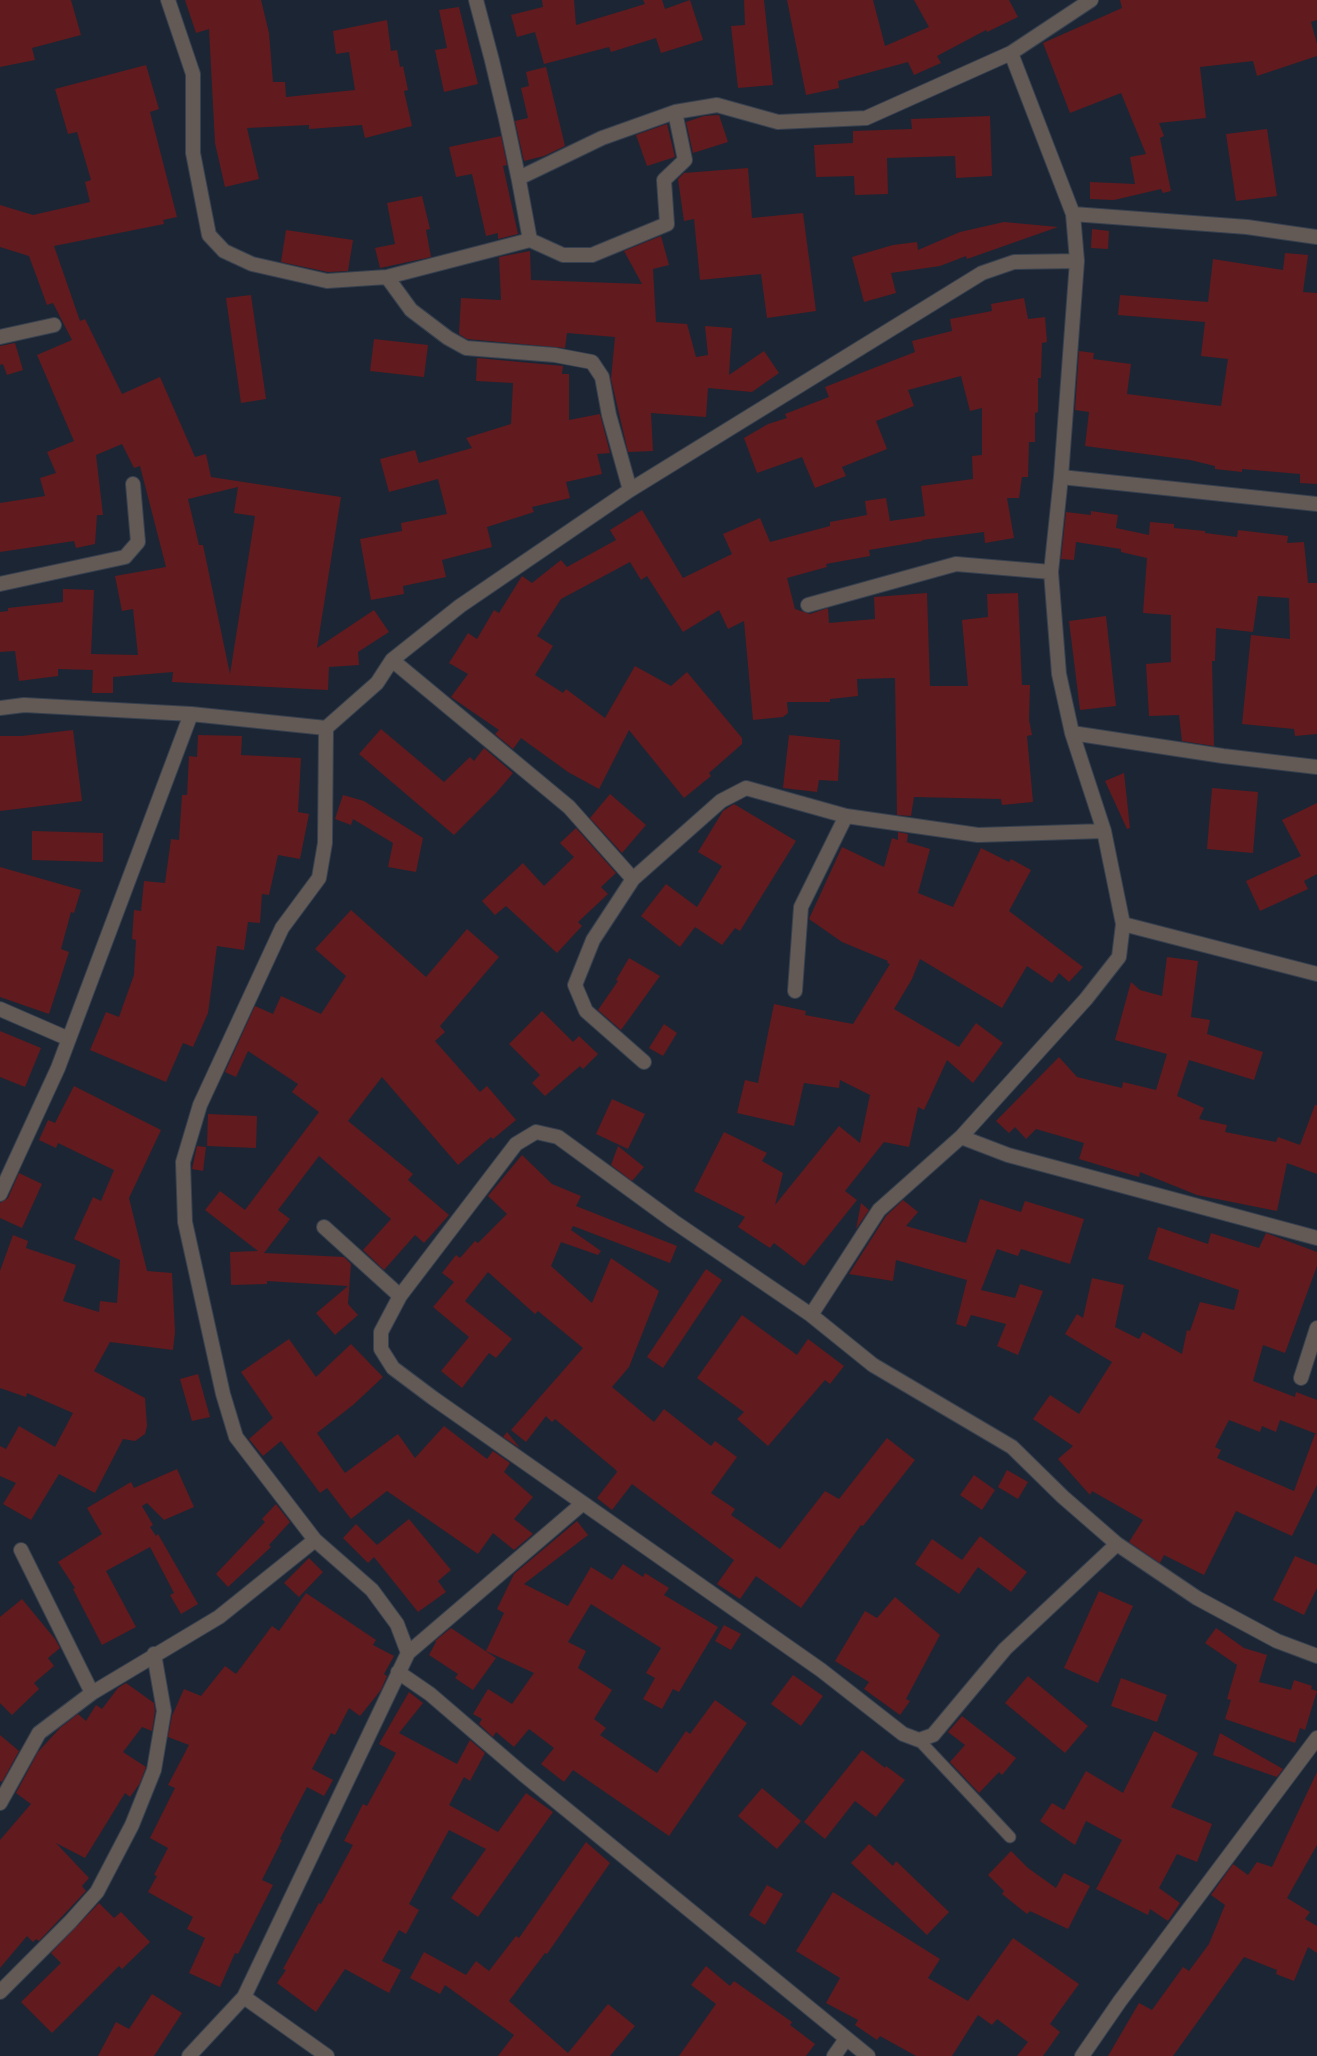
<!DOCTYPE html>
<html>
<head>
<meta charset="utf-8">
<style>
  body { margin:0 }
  canvas { display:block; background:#1b2534 }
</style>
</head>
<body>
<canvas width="1317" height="2056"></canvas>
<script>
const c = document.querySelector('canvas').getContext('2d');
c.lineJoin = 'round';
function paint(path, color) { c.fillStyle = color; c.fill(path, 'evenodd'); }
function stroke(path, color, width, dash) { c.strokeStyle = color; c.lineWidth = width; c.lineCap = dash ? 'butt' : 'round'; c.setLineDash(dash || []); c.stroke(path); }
const building = new Path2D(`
  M0 0H71L81 35 32 48 35 60 0 67Z
  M185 0H261L269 33 273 82H285L286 97 355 90 349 52 336 54 333 31 387 20 391 51 397 50 400 67 403 66 408 90 404 91 412 126 365 138 362 125 309 129V125L247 128 259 179 225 187 215 143 209 29 196 33Z
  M542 0H574L576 25 645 4 643 0H662L665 9 690 0 703 40 661 53 656 38 611 52 609 47 544 64 535 32 517 37 511 15 543 7Z
  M744 0H764L773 85 738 88 731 26 745 25Z
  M787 0H873L885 46 929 27 914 0H1009L1018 17 987 32 986 30 937 56 941 63 914 75 908 62 838 81 839 88 806 95Z
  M1120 0H1317V20L1311 22 1317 44V56L1257 76 1253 61 1200 67 1206 118 1159 123 1164 136 1160 138 1171 191 1163 193 1161 189 1114 200 1090 199V182L1135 184 1130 157 1146 154 1121 93 1070 113 1043 43 1122 8Z
  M459 7 478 84 444 92 435 50 447 48 439 10Z
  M146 65 159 109 150 112 177 217 163 220 164 224 54 246 80 321 85 319 122 394 160 377 195 457 206 454 211 477 341 497 317 648 374 610 389 632 358 652 359 665 329 667 328 690 172 682 173 672 113 677V693H92L93 670 58 669V676L19 681 15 651 0 652V612L8 611V608L63 602V589L94 590 91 654 138 655 133 609 122 611 115 576 166 567 140 466 134 468 122 444 96 455 103 515H97L95 544 76 548 74 541 0 552V503L45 496 40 478 56 473 47 452 74 441 37 355 72 340 53 303 47 305 29 256 0 247V205L33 215 90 202 85 182 91 180 77 132 68 134 55 89ZM238 487 234 513 255 516 230 674 203 545H199L188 499Z
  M546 67 565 146 544 156 524 161 515 121 528 118 521 88 529 86 526 72Z
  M719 115 728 142 693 153 686 122 704 116Z
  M990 116 992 176 956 178 955 156 887 158 888 194 855 195 854 176 816 177 814 145 853 143V131L912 129 911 119Z
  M667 124 675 157 647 166 636 135Z
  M1267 129 1277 196 1236 201 1226 134Z
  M501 136 507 165 503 166 518 234 498 239V233L486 236 472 174 456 177 449 147Z
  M748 168 752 218 803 213 816 311 767 318 761 274 700 280 694 219 684 221 678 179 684 173Z
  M422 196 430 229 426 230 431 257 380 268 375 248 395 244 387 203Z
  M1004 222 1058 227 967 259 966 256 940 266 891 273 896 293 864 302 852 257 893 245 917 242 918 250 960 232Z
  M1092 229 1109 231 1108 249 1091 248Z
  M286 230 353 240 348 271 328 272 281 262Z
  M661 236 669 265 653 269 656 322 687 324 696 357 708 355 705 326 732 328 729 375 764 351 779 373 752 392 708 388 706 417 651 413 653 451 628 452 611 379 615 337 567 333 565 348 478 340 467 339 459 334 461 298 501 300 499 257 530 251 531 280 642 284 624 251Z
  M1285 253 1308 255 1303 292 1317 293V484L1300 483V474L1242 469V472L1215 469V466L1190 460 1085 446 1089 412 1075 410 1079 351 1094 353 1093 359 1131 364 1127 394 1221 406 1228 359 1201 356 1205 322 1118 315 1120 295 1208 302 1213 259 1283 270Z
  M251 295 266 399 241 403 226 298Z
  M1024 298 1028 319 1045 317 1047 342 1042 343 1041 378H1038V412L1035 413V442H1029L1028 477H1022L1019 498H1007L1014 538 985 543 984 532 922 540 923 541 869 550 870 556 826 564 827 567 787 578 795 609 810 614 828 608 829 623 875 619 874 597 927 593 930 686H968L962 620 988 617 987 594 1018 593 1022 685H1030L1029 720 1032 735 1027 736 1033 802 1002 805 1001 799 914 797 911 816 897 815 895 678 857 679 858 696 830 699V702H787L788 713 783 717 753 720 744 621 728 629 719 610 683 632 647 576 641 580 630 562 561 599 537 636 553 646 535 675 563 693 566 689 605 718 635 666 671 686 687 672 742 738V744L709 773 711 776 684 798 629 730 599 789 568 772 521 738 513 749 495 734 499 730 451 697 468 674 449 663 468 633 477 639 494 610 499 613 522 576 532 583 561 560 567 567 616 540 610 530 642 510 683 578 732 554 723 534 760 518 770 542 830 526V522L867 515 865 501 886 498 890 521 925 516 921 486 973 479 972 456 982 455V408L970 411 961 376 908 390 914 406 876 421 887 449 842 467 846 476 815 488 802 457 757 473 744 438 768 424 787 418 785 414 829 397 825 387 915 352 912 341 952 331 950 319 992 311 991 304Z
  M374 339 428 345 424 377 370 371Z
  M15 343 23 370 7 375 3 364 0 365V346Z
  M477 358 563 366 562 374H569V420L600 414 610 453 597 454 602 474 566 482 570 498 532 507 534 512 487 527 492 547 442 560 446 577 403 586 404 594 371 600 360 539 402 531 401 523 447 514 438 479 389 492 380 459 415 450 419 463 472 448 466 438 511 424 513 383 476 381Z
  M1091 511 1118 515 1116 528 1149 535 1150 522 1174 524V528L1205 531V533L1237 537 1238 530 1288 536 1287 543 1304 542 1308 583H1317V734L1295 736 1294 729 1242 724 1251 635 1290 639 1289 598 1258 596 1253 632 1216 628 1215 661H1212L1214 746 1182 741 1179 715 1149 716 1146 664 1171 662V615L1143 613 1147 558 1121 552V549L1076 542 1074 560 1061 559 1066 512 1091 515Z
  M1106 616 1116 706 1080 710 1069 621Z
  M381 729 444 782 470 757 474 761 484 748 513 773 496 793 454 835 359 754Z
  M73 730 82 801 0 811V736H22Z
  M198 735 242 736 241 755 301 758 298 812 309 814 300 859 278 855 269 895 262 894 260 923 248 922 244 950 217 946 208 1013 193 1047 183 1043 166 1082 90 1050 106 1012 119 1017 134 975 136 940 132 939 134 910 141 911 144 881 165 883 171 839 179 840 182 795H187L189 756 197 757Z
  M789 735 840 740 838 781 819 780 817 792 783 788Z
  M1124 773 1130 828 1127 829 1105 781Z
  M1212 788 1258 792 1253 853 1207 849Z
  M610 794 646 825 622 853 590 818Z
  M343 795 364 801 423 838 416 872 388 867 393 843 353 819 351 825 335 819Z
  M1317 803V874L1304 881 1308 889 1260 911 1246 881 1301 856 1282 820Z
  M734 804 796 841 740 931 735 928 722 945 695 927 680 947 641 916 666 884 697 907 722 866 698 852 723 811Z
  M576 828 616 873 601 887 608 894 578 922 582 926 557 953 506 906 495 915 482 901 523 863 544 886 574 857 560 843Z
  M32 831 103 833V862L32 860Z
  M898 832 908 834 907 842 903 841 930 849 918 893 953 907 981 848 1009 862 1011 859 1031 870 1009 911 1083 967 1069 982 1059 973 1052 983 1027 966 1002 1008 920 959 912 979 894 1009 959 1047 976 1023 1003 1043 973 1083 947 1060 924 1110 918 1107 909 1147 884 1142 845 1191 857 1200 804 1266 774 1243 770 1248 738 1227 745 1217 694 1191 724 1132 767 1153 762 1161 783 1173 775 1205 839 1126 860 1143 870 1095 840 1080 839 1088 804 1083 794 1126 737 1113 745 1080 758 1083 774 1004 806 1011 805 1015 853 1024 890 964 887 963 888 961 842 942 809 919 842 847 884 867 892 838 898 840Z
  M0 867 81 890 74 913 71 912 61 949 69 952 49 1014 0 997Z
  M351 910 426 977 467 929 499 957 440 1026 445 1032 435 1041 480 1092 487 1086 516 1120 493 1139 491 1137 458 1165 382 1077 348 1121 413 1174 408 1180 449 1215 424 1243 415 1235 384 1270 363 1250 391 1219 319 1156 278 1210 290 1219 264 1253 344 1257 351 1264 348 1304 358 1315 335 1335 316 1313 348 1286 267 1281V1284L231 1285 230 1252 258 1251 205 1210 220 1191 245 1210 319 1112 292 1092 298 1084 248 1051 236 1077 225 1072 255 1006 273 1014 281 996 321 1014 346 976 315 949Z
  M1167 957 1198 961 1191 1017 1210 1020 1207 1034 1263 1052 1254 1080 1189 1060 1177 1096 1204 1108 1199 1119 1227 1125 1225 1132 1276 1142 1278 1137 1300 1145 1315 1105H1317V1174L1287 1163 1277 1211 1197 1195 1140 1172 1139 1177 1079 1159 1084 1143 1036 1129 1026 1139 1015 1127 1009 1133 996 1121 1059 1057 1077 1077 1122 1088 1123 1082 1156 1090 1167 1054 1115 1040 1131 982 1140 990 1162 996Z
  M629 958 660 976 621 1030 598 1010 618 981 616 980Z
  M542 1011 573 1042 579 1036 598 1054 583 1069 580 1066 545 1096 532 1083 540 1075 509 1044Z
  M664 1024 677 1033 663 1056 649 1048Z
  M0 1031 41 1048 25 1087 0 1077Z
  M74 1086 161 1130 129 1198 147 1271 172 1273 175 1332 173 1350 110 1342 94 1371 145 1398 147 1426 145 1434 135 1441 123 1439 95 1493 59 1474 31 1520 3 1504 16 1483 0 1476V1446L6 1449 19 1426 55 1447 73 1413 27 1393 26 1397 0 1388V1271L13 1235 28 1241 26 1248 76 1265 63 1301 99 1312 100 1301 117 1303 120 1260 74 1239 93 1197 101 1201 114 1170 58 1143 56 1148 39 1140 48 1120 55 1123Z
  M612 1099 645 1114 628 1149 596 1134Z
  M208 1114 257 1116 256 1148 207 1146Z
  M197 1146 206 1147 203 1171 192 1169Z
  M618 1146 644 1167 632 1181 611 1165Z
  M522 1155 552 1184 581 1196 576 1206 677 1246 670 1263 573 1226 571 1230 601 1251 598 1255 561 1242 551 1266 592 1303 611 1258 659 1291 629 1367 612 1387 654 1422 664 1409 711 1446 715 1441 737 1457 711 1493 735 1509 731 1515 780 1549 825 1491 839 1499 887 1438 915 1460 863 1526 861 1525 801 1608 756 1576 740 1599 717 1584 734 1560 632 1484 612 1510 597 1498 617 1472 616 1470 555 1419 552 1422 546 1416 526 1442 511 1430 583 1348 538 1311 535 1314 488 1272 465 1301 512 1339 496 1358 489 1353 462 1388 441 1371 469 1337 433 1307 454 1282 442 1273 456 1255 460 1258 475 1241 478 1243 507 1214 488 1196Z
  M19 1173 42 1184 22 1228 0 1218V1203L8 1198Z
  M980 1199 1021 1212 1025 1201 1084 1219 1070 1264 1021 1249 1018 1256 997 1249 981 1290 1015 1298 1020 1284 1043 1291 1018 1355 997 1346 1006 1324 971 1315 966 1327 956 1324 967 1280 896 1260 893 1281 849 1274 886 1216 903 1200 918 1212 906 1226 966 1243Z
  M861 1203 869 1210 856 1229Z
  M1158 1227 1208 1244 1211 1233 1259 1248 1266 1233 1317 1252V1266L1285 1353 1263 1345 1253 1381 1295 1397 1296 1392 1317 1400V1434L1280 1420 1276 1432 1262 1426 1260 1432 1229 1420 1215 1447 1221 1450 1217 1458 1294 1491 1315 1434H1317V1485L1292 1536 1236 1511 1204 1575 1164 1555 1160 1563 1129 1542 1143 1520 1092 1491 1090 1495 1058 1459 1073 1446 1033 1419 1050 1395 1079 1414 1112 1362 1065 1334 1077 1314 1083 1318 1092 1278 1124 1285 1115 1327 1139 1339 1143 1332 1182 1354 1187 1330 1190 1331 1200 1302 1234 1310 1239 1290 1148 1259Z
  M706 1269 722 1280 663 1368 647 1357Z
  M742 1315 797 1355 808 1339 844 1366 830 1384 825 1380 768 1446 737 1419 744 1412 697 1378Z
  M289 1339 316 1377 351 1344 383 1377 353 1405 317 1433 345 1473 398 1434 415 1458 444 1426 487 1459 493 1451 510 1463 504 1472 533 1497 514 1519 533 1534 514 1550 493 1533 478 1554 387 1491 351 1519 327 1488 320 1493 281 1441 263 1456 249 1439 273 1418 241 1372Z
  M198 1374 210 1417 192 1421 180 1379Z
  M507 1432 520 1448 503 1437Z
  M177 1469 194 1507 164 1520 147 1503 142 1506 153 1525 150 1527 156 1536 158 1534 198 1604 181 1614 170 1595 174 1593 150 1547 106 1571 136 1627 102 1645 73 1589 75 1588 58 1562 102 1534 87 1508 131 1482 134 1488Z
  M1007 1470 1028 1482 1018 1499 998 1487Z
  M974 1475 995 1490 982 1510 960 1495Z
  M276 1504 290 1522 269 1545 271 1547 228 1587 216 1574 265 1522 262 1519Z
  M409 1519 451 1570 438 1581 446 1592 418 1612 374 1557 368 1563 343 1538 356 1524 377 1545Z
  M577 1521 588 1535 524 1584 568 1606 591 1567 612 1580 623 1564 643 1577 645 1573 669 1588 664 1595 718 1627 679 1692 673 1689 662 1709 643 1699 655 1678 646 1673 661 1648 591 1604 568 1642 586 1651 578 1668 612 1690 594 1719 606 1728 600 1735 657 1773 686 1731 690 1734 715 1700 747 1723 669 1836 573 1770 564 1782 541 1764 554 1748 529 1729 514 1747 496 1732 493 1737 479 1724 482 1719 473 1714 488 1689 512 1704 534 1673 486 1651 504 1613 497 1609 514 1574Z
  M980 1536 1027 1572 1011 1592 978 1567 959 1594 915 1564 932 1539 962 1560Z
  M1295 1556 1317 1565V1588L1304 1615 1273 1600Z
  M309 1558 323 1572 299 1597 284 1583Z
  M1099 1591 1133 1606 1098 1683 1064 1668Z
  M306 1593 376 1640 373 1645 394 1656 384 1674 387 1676 381 1690 360 1716 349 1708 335 1735 331 1733 312 1769 333 1780 324 1796 307 1787 280 1839 282 1840 262 1880 273 1885 238 1954 235 1953 220 1987 189 1973 205 1938 187 1929 193 1917 148 1892 157 1876 154 1875 168 1848 150 1838 175 1788 168 1785 189 1745 168 1737 172 1716 184 1689 201 1696 225 1666 236 1674 272 1626 279 1631Z
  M895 1597 940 1635 906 1699 910 1701 900 1715 864 1689 869 1682 835 1661 865 1611 877 1618Z
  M22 1599 55 1639 60 1648 48 1658 54 1666 34 1683 39 1689 12 1715 0 1703V1617Z
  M724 1625 741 1634 731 1650 715 1641Z
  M451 1628 496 1658 473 1690 455 1678 458 1674 429 1655 436 1642 435 1641Z
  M1216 1628 1244 1648 1267 1655 1259 1682 1291 1690 1294 1680 1312 1686 1311 1689 1317 1691 1305 1730 1300 1728 1295 1743 1225 1719 1231 1700 1227 1699 1237 1665 1205 1643Z
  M793 1675 823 1696 801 1726 771 1704Z
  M1028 1676 1088 1726 1065 1753 1005 1703Z
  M1121 1678 1167 1695 1157 1722 1111 1706Z
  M126 1683 154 1703 155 1711 152 1731 142 1727 123 1752 146 1767 140 1783 130 1797 125 1793 85 1858 56 1843 89 1878 82 1886 86 1891 39 1941 36 1939 33 1942 27 1936 0 1968V1840L31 1804 16 1793 38 1752 60 1728 78 1714 86 1721 96 1705 102 1709 118 1688Z
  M409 1692 423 1703 399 1733 457 1764 470 1740 485 1753 470 1781 464 1777 449 1805 498 1832 526 1793 553 1812 478 1917 451 1898 486 1849 449 1830 409 1904 419 1910 406 1934 399 1930 382 1961 401 1970 389 1993 345 1969 316 2012 277 1983 286 1970 283 1969 319 1903 321 1904 353 1845 344 1841 363 1804 367 1806 396 1753 379 1744Z
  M962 1716 1016 1758 1002 1775 999 1772 979 1793 950 1762 965 1745 948 1732Z
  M1154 1731 1198 1753 1171 1807 1212 1824 1197 1862 1177 1854 1159 1888 1180 1903 1168 1921 1150 1909 1148 1915 1096 1889 1122 1840 1086 1821 1075 1845 1040 1821 1052 1803 1064 1810 1086 1771 1123 1793Z
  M1220 1733 1283 1769 1277 1777 1213 1755Z
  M0 1735 19 1751 2 1782 0 1781Z
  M862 1750 885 1768 886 1766 905 1780 876 1817 855 1801 825 1839 804 1822Z
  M1317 1772V1845L1287 1898 1310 1912 1305 1919 1317 1926V1953L1308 1947 1294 1981 1276 1974 1277 1970 1244 1957 1173 2056H1108L1139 2003 1152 2010 1183 1967 1189 1971 1209 1944 1225 1905 1211 1895 1233 1864 1248 1875 1257 1862 1272 1867Z
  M762 1788 801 1821 777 1849 738 1816Z
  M586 1842 610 1863 547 1954 545 1953 509 2001 568 2053 608 2004 635 2026 610 2056H498L514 2035 445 1985 440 1994 410 1978 424 1952 466 1975 476 1961 489 1971 516 1936 519 1938Z
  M869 1844 893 1866 896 1861 949 1912 927 1935 851 1863Z
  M1011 1851 1028 1868 1056 1888 1064 1873 1090 1886 1068 1929 1030 1911 1027 1914 1002 1894 1004 1891 988 1875Z
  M767 1885 783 1894 765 1925 749 1915Z
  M833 1892 940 1959 928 1978 968 2001 1013 1938 1079 1984 1050 2024 1060 2032 1043 2056H1017L1028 2042 997 2019 992 2025 978 2015 952 2056H916L880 2036 877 2040 855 2025 858 2020 826 2003 840 1978 796 1951Z
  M99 1903 114 1918 121 1912 150 1942 122 1969 119 1966 52 2033 21 2002 61 1963 51 1953Z
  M706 1966 730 1986 734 1981 792 2022 790 2025 815 2044 806 2056H679L716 2004 691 1985Z
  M152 1994 182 2013 154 2056H98L116 2022 129 2029Z`);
const service = new Path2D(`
  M919 1740 1010 1837`);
const minor = new Path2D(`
  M168 0 193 74V153L209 235 224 251 252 264 327 281 387 277 411 310 448 338 466 348 555 355 592 362 602 377 609 415 630 490
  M476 0C498 79 516 159 530 240
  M519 178 602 138 675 112 717 105 778 122 866 118 1011 53
  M1073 214 1247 227 1317 237
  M387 277 530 240 563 255H592L667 224 664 180 685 160 675 112
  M0 337 54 325
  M1061 477 1317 504
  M0 584 125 557 138 542 133 484
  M808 605 956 564 1051 572
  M392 660 569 807 633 879
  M0 708 24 705 191 714 326 728
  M1072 733 1223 756 1317 767
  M1123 924 1317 974
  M795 991 801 907 846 816
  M0 1009 69 1039
  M644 1062 586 1011 575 985 593 940 633 879 721 801 746 788 846 816 978 835 1104 831
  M961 1137 1008 1155 1317 1238
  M0 1194 58 1068 191 714
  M324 1227 400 1296
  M811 1315 879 1210 961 1137 1086 999 1119 957 1123 924 1104 831 1072 733 1059 674 1051 572 1061 477 1077 261
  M1301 1378 1317 1328
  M1117 1544 1005 1649 933 1735 919 1740 903 1734 821 1670 433 1398 393 1368 381 1349V1332L400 1296 516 1144 536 1132 558 1137 673 1221 811 1315 873 1365 1012 1447 1063 1497 1117 1544 1197 1598 1277 1641 1317 1656
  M21 1550 92 1693
  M408 1653 582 1504
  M398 1672 430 1694 523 1774 868 2056
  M0 1803 39 1733 92 1693 219 1617 315 1540
  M0 1992 70 1922 97 1892 132 1825 154 1770 164 1711 154 1654
  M244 1997 327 2056
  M189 2056 244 1997 408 1653 397 1624 372 1590 315 1540 236 1437 223 1394 185 1222 183 1162 200 1105 282 928 319 878 325 843 326 728 377 683 392 660 460 606 630 490 982 273 1014 262 1077 261 1073 214 1011 53 1091 0
  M834 2056 846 2039
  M1082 2056 1120 2001 1317 1738`);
paint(building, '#611a1d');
stroke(service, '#37404f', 13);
stroke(minor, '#37404f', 16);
stroke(service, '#635a55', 11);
stroke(minor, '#635a55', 14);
</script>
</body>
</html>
